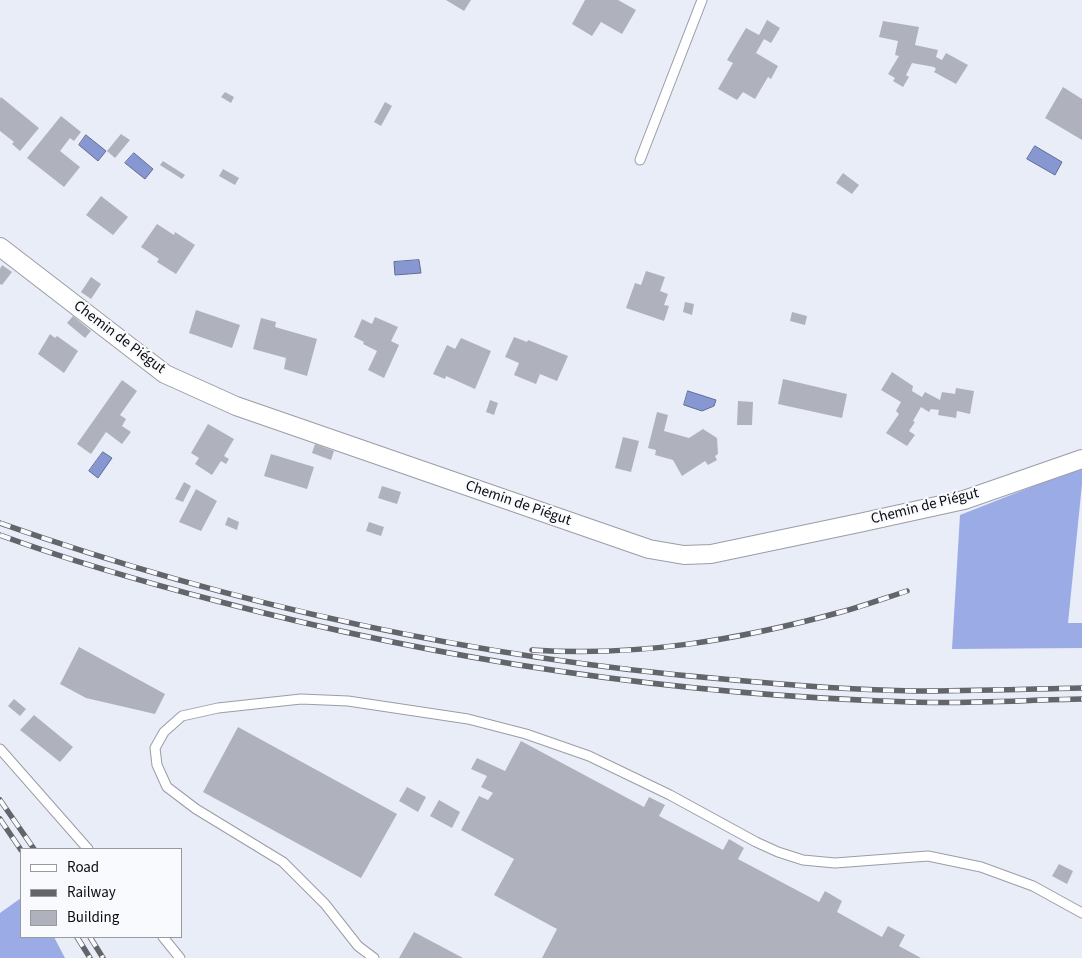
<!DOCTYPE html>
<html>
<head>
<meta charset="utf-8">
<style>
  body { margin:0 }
  #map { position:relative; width:1082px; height:958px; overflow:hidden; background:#e9edf7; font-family:"Source Sans 3",sans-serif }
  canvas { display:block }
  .legend { position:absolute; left:20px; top:848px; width:162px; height:90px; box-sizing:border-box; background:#f9fafe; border:1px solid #999a9e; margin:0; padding:6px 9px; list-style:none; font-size:15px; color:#0a0b0e }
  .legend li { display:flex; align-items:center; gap:10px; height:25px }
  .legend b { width:25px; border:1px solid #999a9e }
</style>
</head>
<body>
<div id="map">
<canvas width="1082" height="958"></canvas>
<ul class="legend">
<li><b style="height:6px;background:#fff"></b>Road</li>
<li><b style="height:6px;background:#62656a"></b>Railway</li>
<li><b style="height:14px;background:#afb2bc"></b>Building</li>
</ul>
</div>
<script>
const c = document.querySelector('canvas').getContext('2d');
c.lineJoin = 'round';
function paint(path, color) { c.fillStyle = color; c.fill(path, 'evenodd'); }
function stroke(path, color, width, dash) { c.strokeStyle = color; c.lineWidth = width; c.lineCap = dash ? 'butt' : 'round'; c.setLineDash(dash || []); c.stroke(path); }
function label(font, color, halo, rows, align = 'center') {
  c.font = font + ' "Source Sans 3",sans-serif'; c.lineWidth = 4.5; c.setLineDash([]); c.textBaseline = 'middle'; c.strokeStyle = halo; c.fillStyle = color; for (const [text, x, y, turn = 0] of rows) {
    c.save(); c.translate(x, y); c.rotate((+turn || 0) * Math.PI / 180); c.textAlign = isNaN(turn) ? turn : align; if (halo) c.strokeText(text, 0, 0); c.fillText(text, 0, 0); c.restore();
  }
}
const forest = new Path2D(`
  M1082 467V484L1068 623H1082V648L952 649 960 515Z
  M21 898V937H54L65 958H0V913Z`);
const water = new Path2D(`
  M86 135 106 151 98 161 79 145Z
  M1035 146 1062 162 1055 175 1027 159Z
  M134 153 153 169 145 179 125 163Z
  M419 260 421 273 395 275 394 262Z
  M688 391 716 400 714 406 702 411 684 405Z
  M103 452 112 458 98 478 89 471Z`);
const building = new Path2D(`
  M446 0H471L464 11Z
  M585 0H618L636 10 622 34 601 22 592 36 572 24Z
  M767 20 780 28 771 43 764 39 756 53 778 66 771 79 768 77 755 99 743 92 737 100 718 89 733 63 727 60 746 28 759 35Z
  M883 21 919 27 915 45 938 50 936 57 942 60 946 53 968 65 956 84 934 72 936 69 934 67 912 63 906 75 909 77 903 87 893 81 895 78 888 74 899 56 895 55 898 41 879 37Z
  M1063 87 1082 99V140L1045 118Z
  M225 92 234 97 231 103 221 97Z
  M1 97 39 128 20 151 12 144 14 142 0 131V99Z
  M385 102 392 106 381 126 374 122Z
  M61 116 81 132 74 141 70 138 60 151 80 167 64 187 27 158Z
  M121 134 130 140 115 158 107 151Z
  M163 161 185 175 182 179 160 165Z
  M223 169 239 178 235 185 219 176Z
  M843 173 859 185 852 194 836 183Z
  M101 196 128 217 113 235 86 215Z
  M157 224 174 235 175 232 195 245 176 274 157 262 159 259 141 247Z
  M2 265 12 272 2 285 0 284V269Z
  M646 271 665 277 660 291 668 294 664 305 669 306 664 321 626 308 635 283 641 285Z
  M91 277 101 284 91 299 81 292Z
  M685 302 694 304 692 315 683 312Z
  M196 310 240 325 232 348 189 333Z
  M792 312 807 316 805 325 790 321Z
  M73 316 91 331 85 338 67 323Z
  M375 317 398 327 391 341 399 345 384 378 368 370 377 351 363 344 364 342 354 337 362 319 372 324Z
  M261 318 276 322 275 327 317 339 307 376 284 369 286 358 253 349Z
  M50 334 55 338 57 336 78 351 64 373 38 354Z
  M514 337 527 342 528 340 568 356 557 381 540 374 536 384 514 375 519 363 505 357Z
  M461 338 491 351 475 389 446 376 445 379 433 374 447 345 455 349Z
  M892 372 913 386 912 391 922 397 925 392 940 400 942 392 955 394 956 388 974 391 970 414 957 411 956 418 938 415 939 410 931 409 929 412 921 407 913 421 915 422 909 431 915 435 907 446 886 433 899 414 896 411 901 402 881 390Z
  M783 379 847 394 842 418 778 404Z
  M122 380 137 391 120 415 126 419 122 426 131 432 122 444 106 432 91 454 77 444Z
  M490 400 498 403 494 415 486 412Z
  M738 401 753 402 752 425H737Z
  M657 412 668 415 664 431 689 438 703 429 717 438 718 454 715 456 717 460 708 465 705 461 682 476 673 460 655 455 656 450 648 448Z
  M208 424 234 439 224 456 229 459 226 464 221 461 212 475 195 464 199 458 191 453Z
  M623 437 639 441 631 472 615 468Z
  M315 444 334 451 331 460 312 453Z
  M271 454 314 467 307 489 264 476Z
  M184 482 191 486 183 502 175 499Z
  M382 486 401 492 397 504 378 498Z
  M196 489 217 501 201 531 179 522Z
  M228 517 239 522 237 530 225 525Z
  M369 522 384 527 381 536 366 531Z
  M79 647 165 694 155 714 86 698 60 684Z
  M14 699 26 709 20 716 8 706Z
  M34 715 73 747 60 762 20 730Z
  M238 727 397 814 361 878 203 792Z
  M521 741 644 807 649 797 665 805 659 816 723 850 729 839 744 848 738 859 819 902 825 891 842 901 837 912 882 937 888 926 905 935 899 946 921 958H542L557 929 494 895 514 859 461 830 479 796 488 800 493 793 481 787 487 776 471 769 477 758 505 771Z
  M407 787 426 797 418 812 399 801Z
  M439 800 460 812 452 828 430 816Z
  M1059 864 1073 871 1067 884 1052 876Z
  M414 932 463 958H399Z`);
const service = new Path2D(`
  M640 160 702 0
  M0 749 88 849
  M163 937 180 958
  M374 958 358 946 325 904 283 862 196 809 167 787 157 765 155 748 164 732 182 716 218 708 301 699 348 701 468 719 526 734 589 756 670 795 756 842 778 852 803 860 835 863 928 856 981 867 1033 886 1082 913`);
const minor = new Path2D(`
  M0 247 165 374 236 406 649 549 684 555 711 554 859 523 964 500 1082 459`);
const rail = new Path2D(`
  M0 523C232 605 477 658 723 679 787 685 852 690 916 691 971 691 1027 689 1082 688
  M0 535C71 561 144 582 217 601 444 661 676 695 911 702 967 704 1025 700 1082 699
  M532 650C639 657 738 640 841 612 864 606 885 598 907 591
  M0 800 34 849
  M0 819 21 850
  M77 937 90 958
  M90 937 103 958`);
const streetNames = [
  ["Chemin de Piégut",119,338,37],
  ["Chemin de Piégut",518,504,19],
  ["Chemin de Piégut",925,507,-14]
];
paint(forest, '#9aabe6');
paint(water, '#8697d1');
stroke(water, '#616d96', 1);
paint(building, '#afb2bc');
stroke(service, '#9a9da6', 11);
stroke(minor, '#9a9da6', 20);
stroke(service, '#fff', 9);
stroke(minor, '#fff', 18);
stroke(rail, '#62656a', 5.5);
stroke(rail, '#f9fafe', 4, [11]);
label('15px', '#0a0b0e', '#f9fafe', streetNames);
</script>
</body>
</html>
